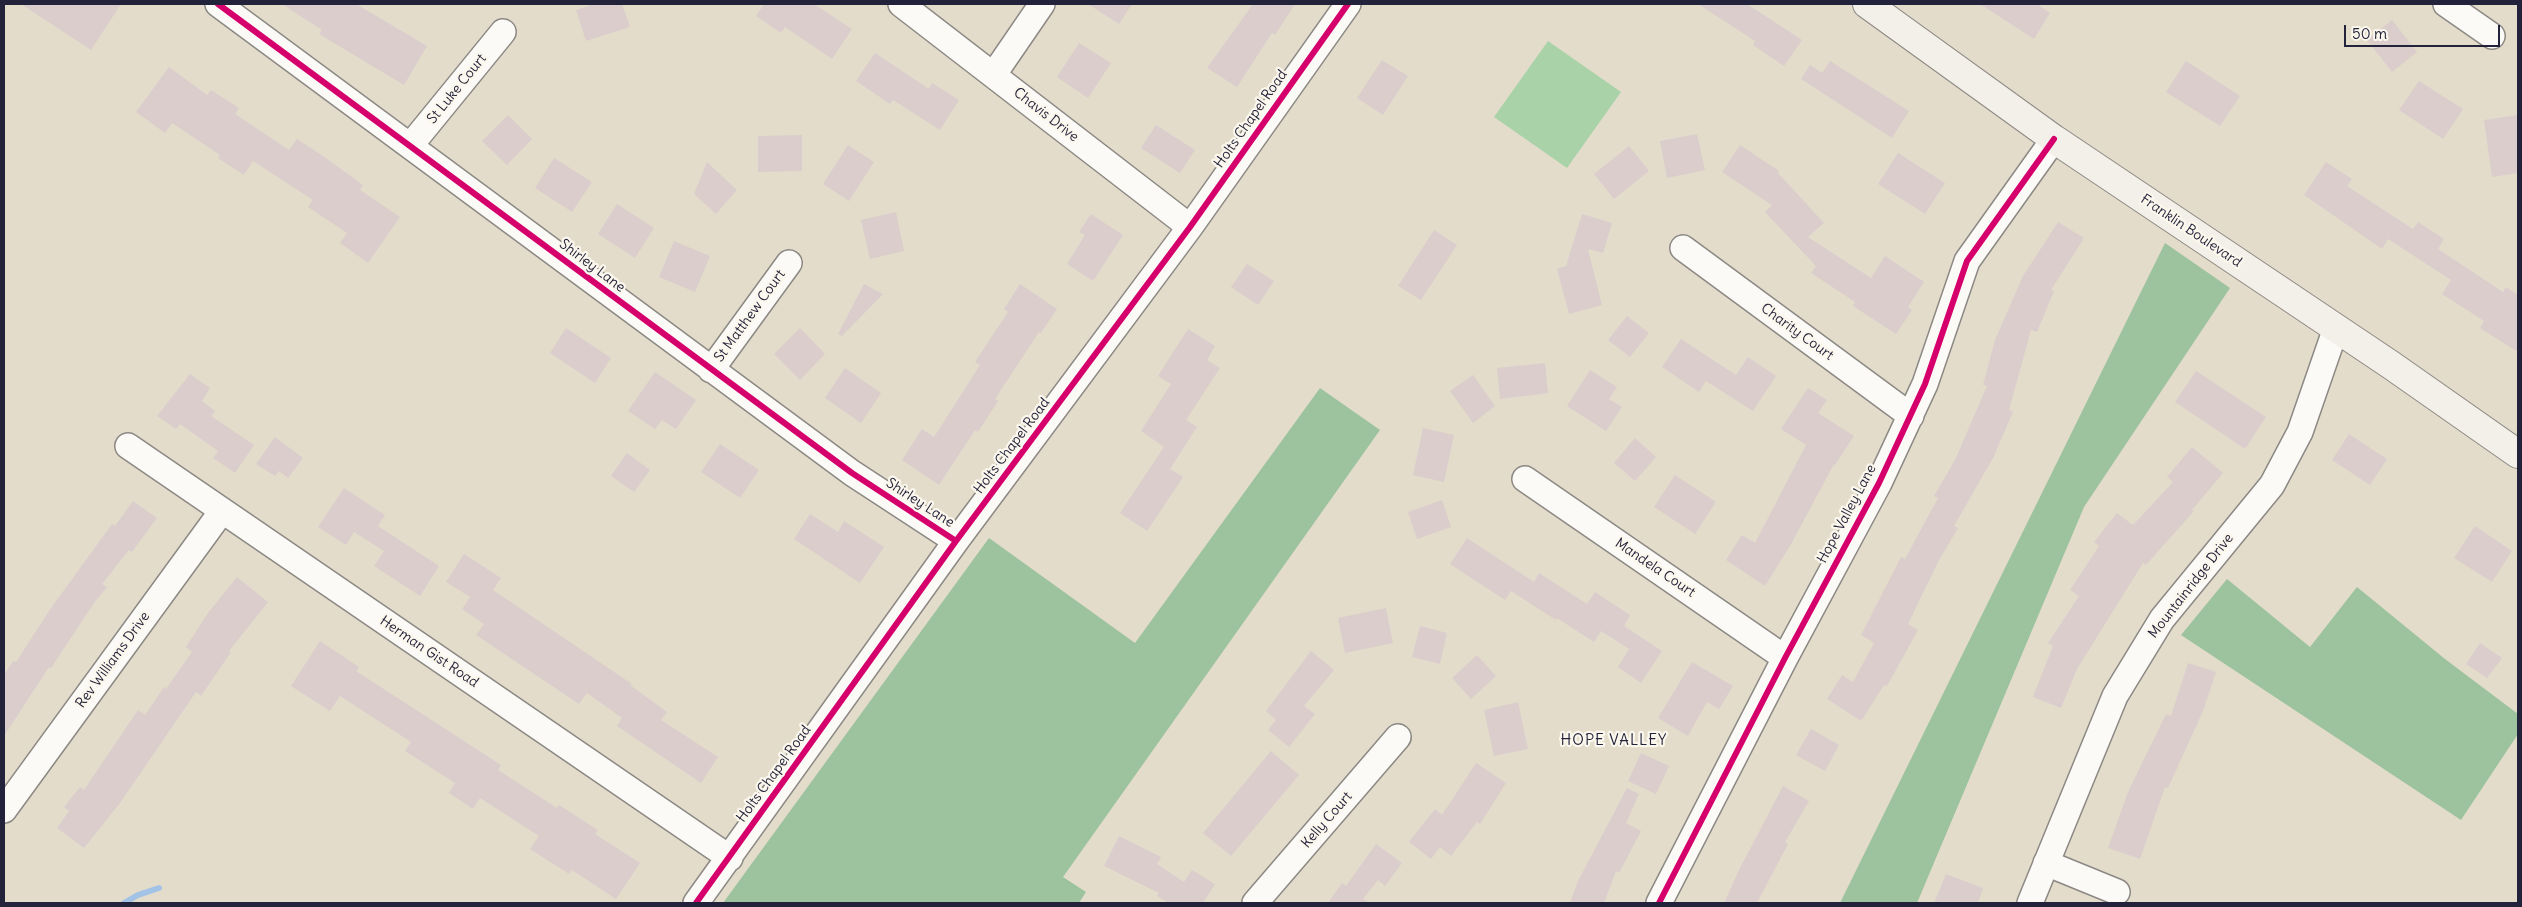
<!DOCTYPE html>
<html>
<head>
<meta charset="utf-8">
<style>
  body { margin:0 }
  #map { position:relative; width:2522px; height:907px; overflow:hidden; background:#e3dccb; font-family:Delius,sans-serif }
  canvas { display:block }
  .frame { position:absolute; inset:0; border:5px solid #22223b; pointer-events:none }
  .scale { position:absolute; left:2344px; top:25px; width:156px; height:22px; box-sizing:border-box; border:2px solid #22223b; border-top:0; padding-left:6px; font-size:15px; line-height:18px; white-space:nowrap; color:#22223b; -webkit-text-stroke:4px #fbf7ec; paint-order:stroke }
</style>
</head>
<body>
<div id="map">
<canvas width="2522" height="907"></canvas>
<div class="frame"></div>
<div class="scale">50 m</div>
</div>
<script>
const c = document.querySelector('canvas').getContext('2d');
c.lineJoin = 'round';
function paint(path, color) { c.fillStyle = color; c.fill(path, 'evenodd'); }
function stroke(path, color, width, dash) { c.strokeStyle = color; c.lineWidth = width; c.lineCap = dash ? 'butt' : 'round'; c.setLineDash(dash || []); c.stroke(path); }
function label(font, color, halo, rows, align = 'center') {
  c.font = font + ' Delius,sans-serif'; c.lineWidth = 4.5; c.setLineDash([]); c.textBaseline = 'middle'; c.strokeStyle = halo; c.fillStyle = color; for (const [text, x, y, turn = 0] of rows) {
    c.save(); c.translate(x, y); c.rotate((+turn || 0) * Math.PI / 180); c.textAlign = isNaN(turn) ? turn : align; if (halo) c.strokeText(text, 0, 0); c.fillText(text, 0, 0); c.restore();
  }
}
const green = new Path2D(`
  M1548 41 1621 92 1567 168 1494 117Z`);
const forest = new Path2D(`
  M2165 243 2230 288 2084 507 1917 903H1840Z
  M1320 388 1380 430 1063 877 1086 892 1079 903H723L989 538 1135 643Z
  M2227 579 2310 647 2357 587 2445 659 2518 714V734L2461 820 2181 635Z`);
const stream = new Path2D(`
  M124 903 138 895 159 888`);
const building = new Path2D(`
  M21 4H121L91 50Z
  M282 4H356L427 46 404 85 319 34 322 30Z
  M594 4H622L630 27 586 41 576 10Z
  M764 4H814L852 29 832 59 785 27 781 33 756 16Z
  M1088 4H1132L1119 24Z
  M1253 4H1295L1275 35 1272 33 1237 87 1207 68Z
  M1698 4H1747L1802 40 1784 66 1753 45 1755 41Z
  M1980 4H2037L2050 13 2034 39Z
  M2392 20 2417 52 2392 72 2367 40Z
  M1079 43 1111 63 1088 98 1057 77Z
  M875 53 929 89 932 83 959 100 940 130 893 100 890 104 856 81Z
  M1382 60 1408 76 1383 115 1357 98Z
  M1830 61 1909 111 1892 138 1801 79 1810 65 1822 73Z
  M2186 61 2240 96 2220 126 2166 92Z
  M169 67 207 95 211 90 239 108 235 114 289 150 297 139 323 156 363 185 360 190 400 217 368 263 340 243 347 233 308 207 313 200 253 161 244 175 218 158 220 155 172 123 165 133 136 112Z
  M2419 81 2463 109 2443 139 2399 110Z
  M508 115 532 139 507 165 482 141Z
  M2518 115V173L2492 177 2484 120Z
  M1156 125 1195 150 1180 173 1141 148Z
  M1697 134 1705 170 1667 178 1660 141Z
  M802 135V171L758 172V136Z
  M848 145 874 162 849 201 823 184Z
  M1740 145 1779 171 1778 173 1824 223 1808 237 1871 278 1885 256 1924 282 1908 307 1912 310 1896 334 1853 306 1855 302 1811 273 1816 266 1765 212 1772 205 1722 172Z
  M1629 146 1649 171 1614 199 1594 174Z
  M1898 153 1945 183 1925 214 1878 184Z
  M554 158 592 182 572 212 535 188Z
  M707 162 737 190 716 214 694 194Z
  M2326 162 2352 179 2347 186 2413 229 2418 222 2444 239 2438 249 2503 292 2506 287 2518 295V352L2480 328 2484 321 2442 294 2451 280 2388 239 2382 249 2304 195Z
  M617 204 654 228 635 258 598 234Z
  M896 212 904 251 870 259 861 220Z
  M1091 214 1123 235 1093 281 1067 264 1085 235 1079 232Z
  M1582 214 1612 223 1603 253 1588 249 1602 305 1569 314 1557 269 1566 266Z
  M2058 222 2084 238 2051 290 2054 291 2037 332 2031 330 2009 410 2013 412 1993 458 1954 526 1958 528 1938 562 1908 624 1918 630 1887 686 1884 685 1861 721 1827 699 1842 675 1853 682 1874 643 1861 635 1901 557 1905 559 1938 498 1934 496 1955 460 1987 386 1983 385 1995 340 2023 276Z
  M1434 230 1457 245 1421 300 1398 286Z
  M674 241 710 256 695 292 659 277Z
  M1247 264 1274 281 1258 305 1231 287Z
  M864 284 883 294 842 336 838 334Z
  M1020 284 1057 309 1041 333 1039 332 995 399 998 401 978 432 975 430 939 485 902 460 922 429 934 437 980 365 975 362 1008 312 1004 309Z
  M1627 316 1649 333 1630 357 1608 340Z
  M566 328 611 358 595 383 550 353Z
  M800 328 825 354 800 380 774 354Z
  M1188 329 1215 346 1207 360 1220 368 1186 420 1197 427 1170 469 1183 477 1147 531 1120 513 1164 447 1141 431 1171 384 1158 376Z
  M1681 339 1736 375 1748 357 1776 376 1753 411 1706 381 1699 392 1662 367Z
  M1545 363 1548 393 1500 399 1497 368Z
  M845 368 881 393 861 423 825 398Z
  M1590 370 1617 387 1609 399 1622 407 1606 431 1567 406Z
  M2196 371 2266 417 2245 449 2175 402Z
  M655 372 696 400 676 429 662 420 655 429 628 411Z
  M190 374 210 388 202 401 215 411 211 416 254 445 235 473 213 458 218 451 180 424 176 429 157 416Z
  M1473 375 1495 406 1473 423 1450 391Z
  M1808 388 1827 400 1818 413 1854 436 1835 465 1834 464 1790 546 1765 586 1726 560 1742 535 1755 543 1806 445 1781 429Z
  M1423 428 1454 435 1444 482 1413 475Z
  M2349 434 2387 459 2370 485 2332 460Z
  M275 437 303 458 288 478 279 471 275 476 256 464Z
  M1635 438 1656 457 1635 481 1614 463Z
  M720 444 759 470 740 498 701 472Z
  M2192 447 2223 473 2192 510 2194 511 2146 565 2143 563 2077 669 2061 708 2033 697 2053 646 2048 643 2079 596 2070 590 2099 546 2094 542 2117 513 2133 525 2173 482 2167 477Z
  M627 453 650 470 634 492 611 476Z
  M1675 475 1716 502 1695 534 1654 507Z
  M344 488 385 515 378 526 439 566 420 596 374 566 384 551 354 532 346 545 318 527Z
  M1442 500 1451 527 1417 539 1408 512Z
  M133 501 157 518 132 552 129 550 102 584 107 587 94 603 51 668 49 667 4 736V675L13 661 16 662 51 608 112 524 115 526Z
  M810 514 838 532 844 521 884 547 860 583 794 539Z
  M2475 526 2512 551 2492 582 2454 558Z
  M1467 538 1534 582 1539 573 1587 604 1595 592 1630 615 1624 626 1662 651 1641 683 1618 667 1629 649 1601 631 1594 642 1557 618 1556 620 1511 591 1505 600 1450 564Z
  M464 554 501 578 493 590 632 684 630 685 667 712 661 720 718 757 701 783 617 726 622 718 587 693 579 704 476 635 484 624 462 609 470 597 446 582Z
  M237 577 268 602 229 651 231 652 201 696 196 692 120 803 84 848 57 828 69 811 64 807 80 787 84 790 138 710 145 715 164 687 166 689 192 652 186 647 208 613Z
  M1386 608 1393 643 1345 653 1338 618Z
  M1420 626 1447 633 1440 664 1412 657Z
  M320 641 359 667 356 671 501 765 498 770 557 808 559 805 598 830 595 834 640 863 616 899 572 870 569 874 530 849 539 836 480 798 473 809 449 793 455 783 405 751 411 742 340 696 330 711 291 686Z
  M2480 643 2502 658 2487 678 2466 664Z
  M1311 651 1334 670 1304 706 1315 714 1289 747 1268 730 1276 720 1266 711Z
  M1477 655 1496 676 1471 699 1452 678Z
  M1692 662 1733 686 1719 709 1707 702 1688 736 1658 718Z
  M2188 663 2216 672 2203 711 2168 788 2165 787 2140 859 2108 848 2128 792 2166 714 2171 716Z
  M1518 702 1528 749 1494 756 1484 710Z
  M1811 729 1839 745 1825 771 1796 755Z
  M1271 751 1299 775 1231 856 1203 833Z
  M1641 753 1669 766 1656 794 1628 781Z
  M1476 763 1506 783 1480 824 1477 822 1451 856 1440 847 1431 859 1409 842 1435 809 1442 815Z
  M1783 786 1809 801 1785 842 1788 844 1757 903H1724L1739 870Z
  M1627 788 1639 794 1626 823 1641 831 1619 873 1616 871 1604 903H1570L1578 881Z
  M1119 836 1161 857 1157 864 1184 882 1192 870 1215 884 1203 903H1168L1157 896 1159 893 1104 866Z
  M1376 844 1402 863 1385 886 1378 880 1363 899 1370 903H1328L1342 883 1346 886Z
  M1946 874 1983 888 1978 903H1934Z`);
const street = new Path2D(`
  M218 4 852 473 956 541
  M901 4 1190 227
  M2446 4 2492 36
  M994 74 1042 4
  M410 146 503 32
  M1683 248 1911 416
  M711 370 789 263
  M128 446 730 858
  M1525 479 1785 658
  M4 810 222 511
  M2046 863 2117 892
  M696 903 956 541 1190 227 1348 4
  M1255 903 1398 737
  M1659 903 1785 658 1879 483 1925 384 1967 261 2054 139
  M2030 903 2115 696 2162 619 2272 485 2300 432 2336 328`);
const secondary = new Path2D(`
  M1867 4 2054 139 2391 365 2518 454`);
const cycleway = new Path2D(`
  M218 4 852 473 956 541
  M696 903 956 541 1190 227 1348 4
  M1659 903 1785 658 1879 483 1925 384 1967 261 2054 139`);
const streetNames = [
  ["St Luke Court",457,89,-51],
  ["Chavis Drive",1046,115,38],
  ["Holts Chapel Road",1251,119,-55],
  ["Franklin Boulevard",2191,231,34],
  ["Shirley Lane",592,266,37],
  ["St Matthew Court",750,316,-54],
  ["Charity Court",1797,332,36],
  ["Holts Chapel Road",1012,446,-53],
  ["Shirley Lane",920,503,33],
  ["Hope Valley Lane",1847,514,-62],
  ["Mandela Court",1655,568,34],
  ["Mountainridge Drive",2191,586,-52],
  ["Herman Gist Road",429,652,34],
  ["Rev Williams Drive",113,660,-54],
  ["Holts Chapel Road",774,774,-54],
  ["Kelly Court",1327,820,-49]
];
const neighbourhoodNames = [
  ["HOPE VALLEY",1614,741]
];
paint(green, '#a9d2a8');
paint(forest, '#9cc39d');
stroke(stream, '#a2c2e6', 6);
paint(building, '#dbcdcc');
stroke(street, '#8c8884', 28);
stroke(secondary, '#8c8884', 30);
stroke(street, '#fbfaf7', 25);
stroke(secondary, '#f3f0e9', 28);
stroke(cycleway, '#d6006c', 6);
label('14px', '#22223b', '#fbf7ec', streetNames);
c.letterSpacing = '1px';
label('15px', '#22223b', '#fbf7ec', neighbourhoodNames);
c.letterSpacing = '0px';
</script>
</body>
</html>
